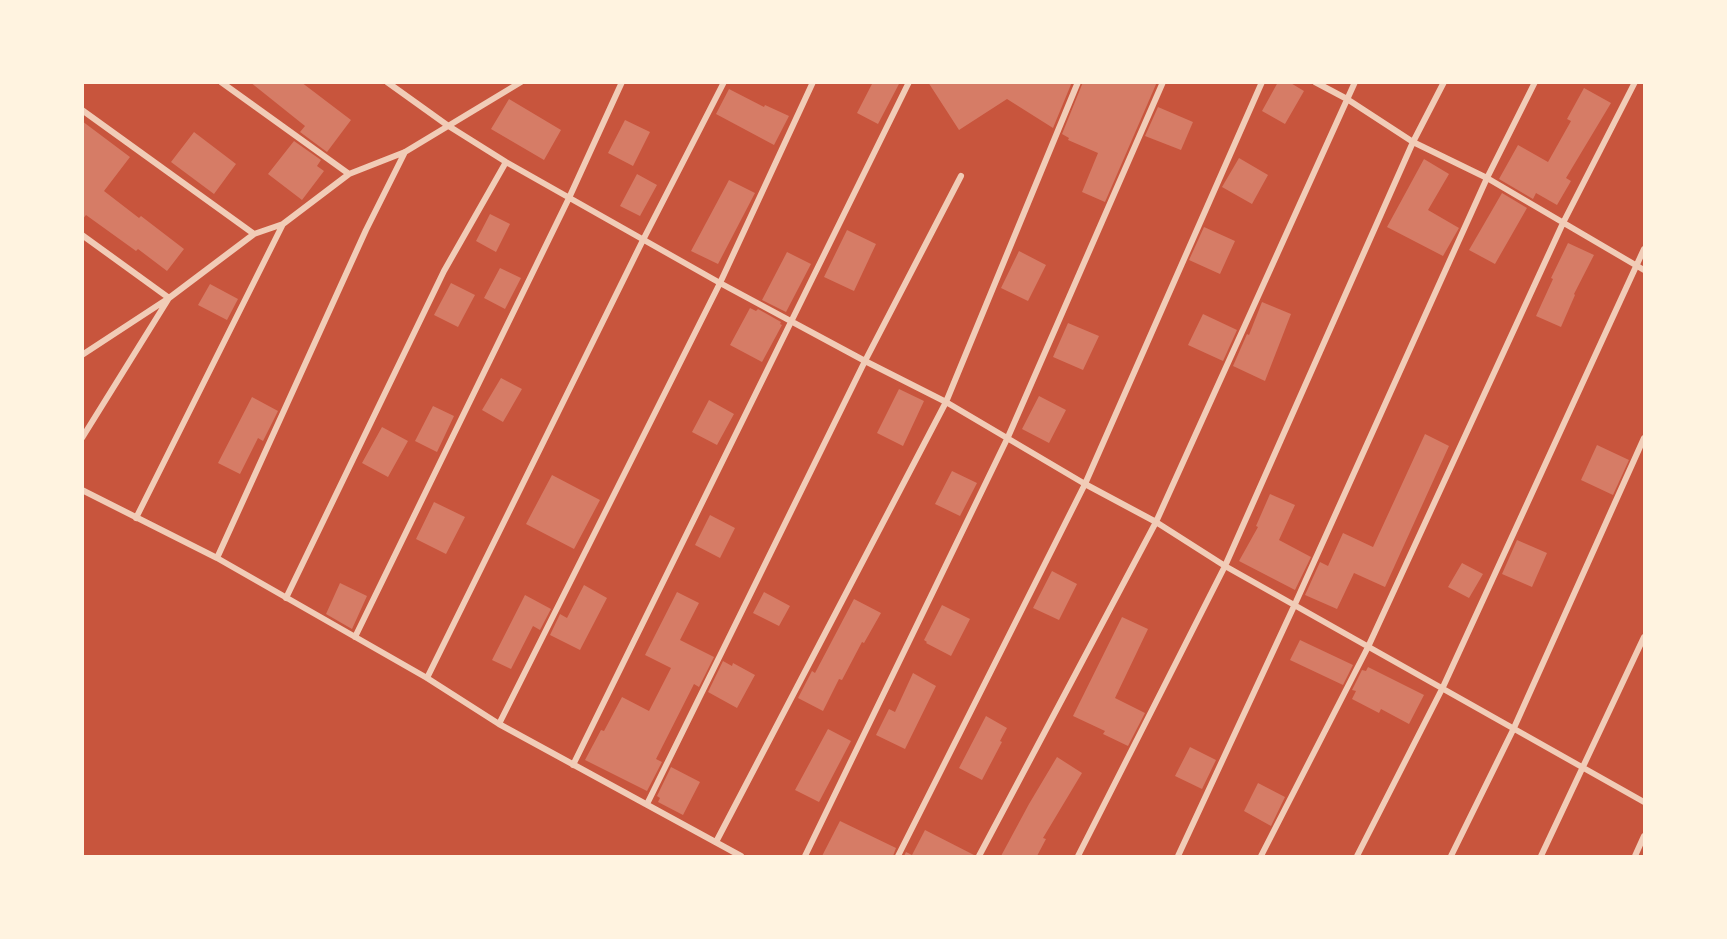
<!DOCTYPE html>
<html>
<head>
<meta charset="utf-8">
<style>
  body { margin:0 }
  #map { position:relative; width:1727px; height:939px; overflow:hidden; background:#c8553d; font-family:"Fira Sans Condensed",sans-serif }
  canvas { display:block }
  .frame { position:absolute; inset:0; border:84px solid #fff3e0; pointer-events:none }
</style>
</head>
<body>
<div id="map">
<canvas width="1727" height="939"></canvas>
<div class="frame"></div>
</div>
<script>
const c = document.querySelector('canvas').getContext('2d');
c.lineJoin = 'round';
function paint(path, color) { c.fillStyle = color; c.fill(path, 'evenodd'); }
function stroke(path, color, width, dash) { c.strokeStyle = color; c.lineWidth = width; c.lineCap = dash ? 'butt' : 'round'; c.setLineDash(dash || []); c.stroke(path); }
const building = new Path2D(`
  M250 82H301L351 120 327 152 300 132 305 126Z
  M873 82H900L878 124 857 113Z
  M928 82H1072L1053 128 1007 99 959 130Z
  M1083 82H1157L1105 202 1082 192 1098 153 1068 140 1069 138 1062 134Z
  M1278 82H1289L1304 91 1285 124 1262 111Z
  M1584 88 1611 103 1566 178 1571 181 1557 205 1536 193 1533 199 1499 179 1518 145 1548 162 1571 121 1567 119Z
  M729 89 764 107 765 105 789 116 774 145 716 114Z
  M509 99 561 130 544 160 491 129Z
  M1158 107 1193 122 1181 150 1145 136Z
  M625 120 650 132 633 166 608 153Z
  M82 121 130 157 104 191 139 218 141 216 184 249 167 271 138 249 136 251 86 215 82 220Z
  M194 132 236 164 214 194 171 162Z
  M294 141 321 160 317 166 324 171 302 200 268 174Z
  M1239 158 1268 175 1252 204 1222 187Z
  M1424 159 1449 174 1428 210 1459 228 1443 256 1387 227Z
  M637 174 657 185 640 216 620 206Z
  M729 180 755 193 718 264 691 251Z
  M1502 193 1527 208 1495 264 1469 250Z
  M490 214 510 224 496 252 476 241Z
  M1204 227 1235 241 1220 274 1189 260Z
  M847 230 876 244 854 291 824 277Z
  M1568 243 1594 255 1574 294 1575 295 1561 327 1536 316 1553 279 1551 278Z
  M1019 251 1046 265 1028 301 1001 288Z
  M787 252 811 264 786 312 762 300Z
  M500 268 521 278 505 309 484 298Z
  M451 283 475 295 458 327 434 315Z
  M210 284 238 299 227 320 198 305Z
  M1262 302 1291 314 1265 381 1233 366 1247 334 1249 335Z
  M750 308 756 311 758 309 781 322 780 324 782 325 762 362 730 345Z
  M1203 314 1237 330 1223 361 1188 345Z
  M1068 323 1099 336 1083 370 1053 357Z
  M501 378 522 389 503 422 482 410Z
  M899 389 924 401 903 446 877 433Z
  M1039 396 1066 410 1049 443 1022 429Z
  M252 397 278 411 263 441 258 438 240 474 218 463Z
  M709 400 734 414 717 445 692 432Z
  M433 406 454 416 437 452 415 441Z
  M382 427 408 441 388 477 362 463Z
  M1425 434 1449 446 1385 587 1354 573 1337 609 1305 595 1320 562 1328 566 1343 533 1373 547Z
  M1597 445 1629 460 1613 495 1581 480Z
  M952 471 977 483 960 516 935 504Z
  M552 475 600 500 574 549 526 524Z
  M1270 494 1295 505 1279 540 1311 557 1295 590 1239 561 1258 527 1256 526Z
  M434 502 465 517 446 554 416 539Z
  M710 515 735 528 720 558 695 545Z
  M1517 540 1547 553 1532 587 1502 574Z
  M1462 563 1483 574 1469 598 1448 587Z
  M1052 571 1077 584 1059 620 1033 608Z
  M340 583 367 596 352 629 326 614Z
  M584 585 607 598 580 650 550 635 560 614 567 618Z
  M677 592 699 603 680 640 714 657 699 687 694 684 656 759 662 762 647 791 585 760 601 730 604 731 622 697 649 711 671 668 645 655Z
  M764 592 790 606 779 626 753 613Z
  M525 595 551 609 540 630 533 626 511 669 492 660Z
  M854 599 881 613 864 643 862 642 842 680 839 679 823 711 798 698 812 671 815 673Z
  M942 605 970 619 951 656 926 643 927 642 924 640Z
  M1122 617 1148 629 1115 698 1145 713 1128 746 1103 734 1105 731 1073 716Z
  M1300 640 1353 665 1343 685 1290 660Z
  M723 661 732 666 733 663 755 675 737 708 708 692Z
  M1368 667 1424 695 1409 724 1381 709 1379 713 1352 699 1356 691 1352 690 1362 670 1366 671Z
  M913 673 936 686 905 749 876 735 889 709 895 712Z
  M986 716 1007 728 1000 741 1002 742 982 780 959 768Z
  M828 729 851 741 819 802 795 790Z
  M1190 747 1216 760 1202 789 1175 776Z
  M1057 757 1082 773 1043 838 1046 839 1037 856H1001L1029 804Z
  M671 767 700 782 683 815 658 802 660 798 657 796Z
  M1258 783 1285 797 1271 826 1244 811Z
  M840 821 896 848 893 856H822Z
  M925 830 974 855V856H904L906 852 912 855Z`);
const minor = new Path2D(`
  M221 82 349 174
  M387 82 447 125 506 162 720 283 865 361 946 402 1085 484 1156 522 1225 566 1644 802
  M1315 82 1347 99 1413 142 1487 178 1644 270
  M82 110 254 234
  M82 235 169 298 82 438
  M82 355 169 298 254 234 283 224 349 174 405 152 521 82
  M82 490 217 558 427 678 499 724 741 856
  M136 518 283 224
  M217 558 366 230 405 152
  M286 598 444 271 506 162
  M355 637 569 198 622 82
  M427 678 643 240 724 82
  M499 724 720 283 813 82
  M573 765 909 82
  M647 804 865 361 961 176
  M716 842 946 402 1078 82
  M805 856 1008 437 1163 82
  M898 856 1085 484 1262 82
  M979 856 1156 522 1355 82
  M1078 856 1225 566 1413 142 1444 82
  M1178 856 1295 604 1487 178 1535 82
  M1261 856 1368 647 1563 223 1635 82
  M1357 856 1443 687 1644 249
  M1451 856 1513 730 1644 438
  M1541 856 1644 637
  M1635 856 1644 836`);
paint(building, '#d67c66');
stroke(minor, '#f1ccb7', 6);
</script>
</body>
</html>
